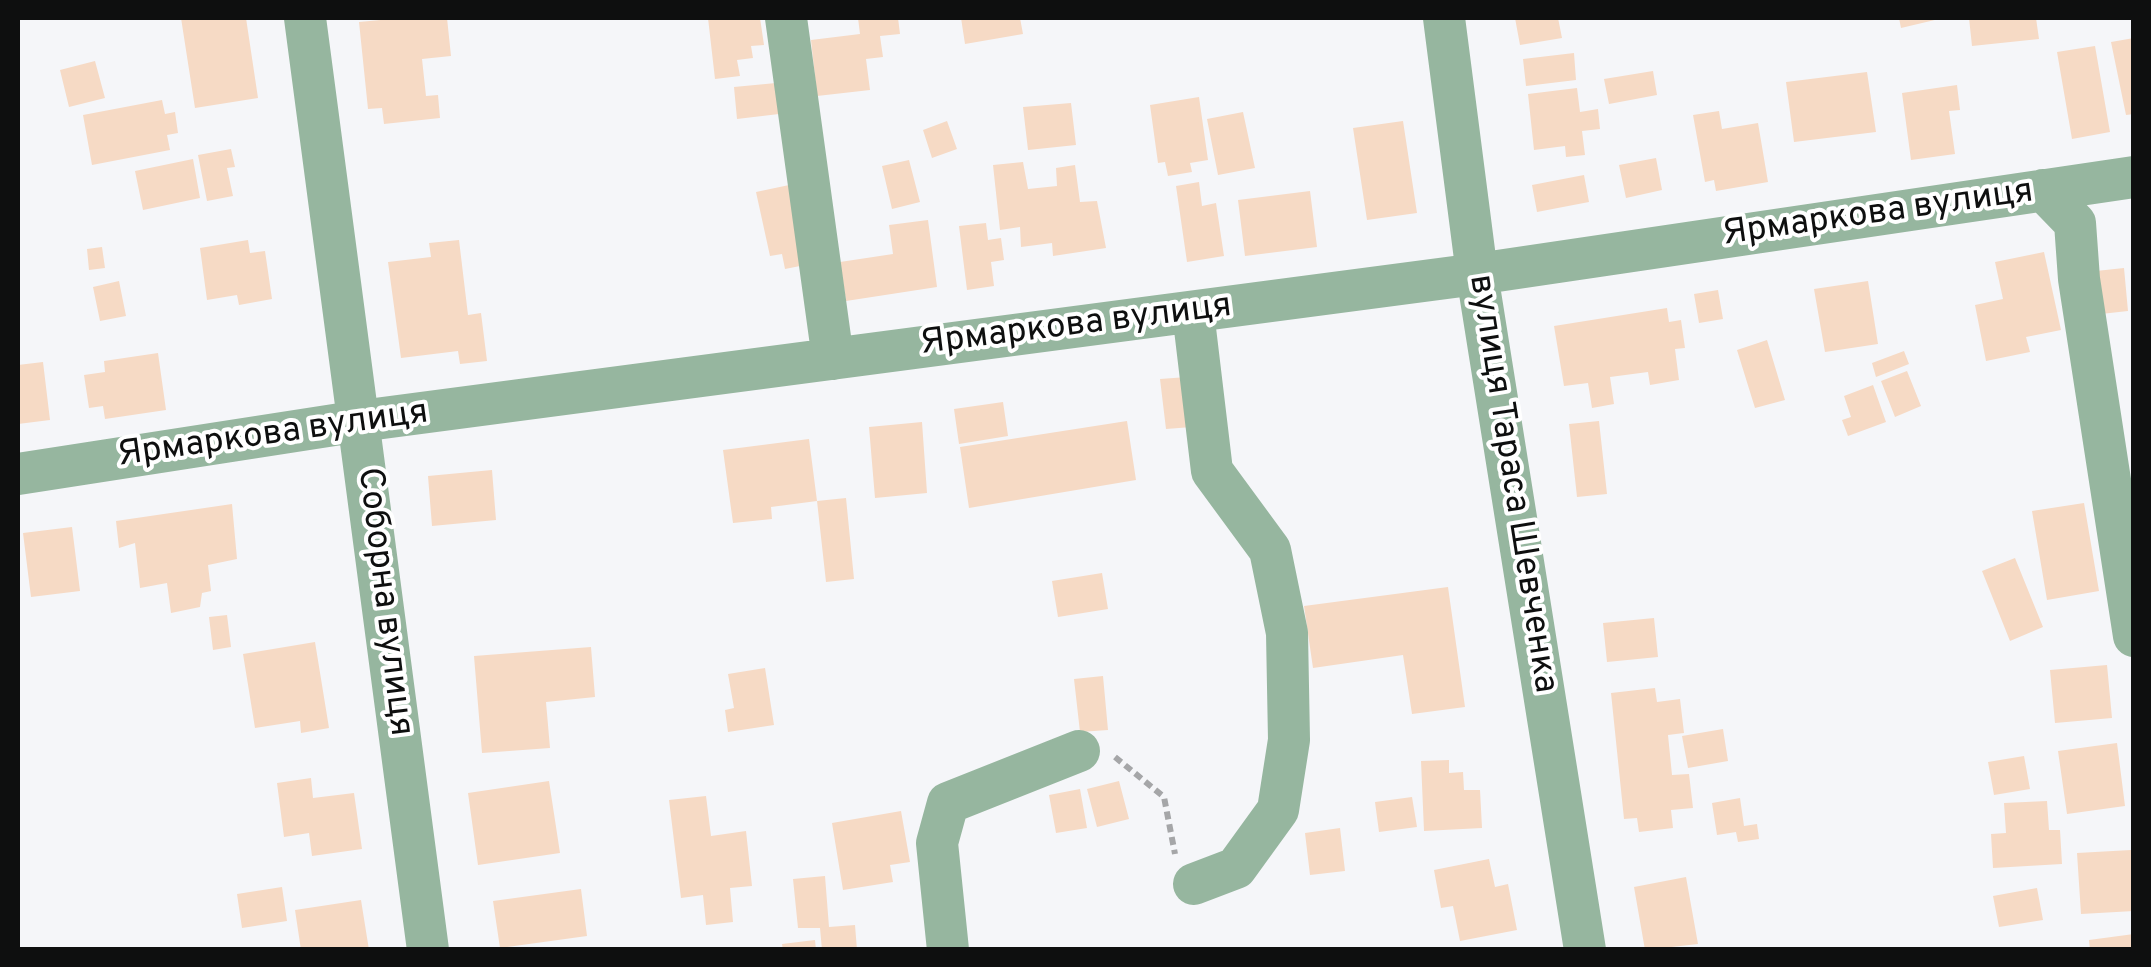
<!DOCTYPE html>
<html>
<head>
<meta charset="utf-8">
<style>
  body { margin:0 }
  #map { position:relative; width:2151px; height:967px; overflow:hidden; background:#f5f6f9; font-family:Overpass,sans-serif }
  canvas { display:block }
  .frame { position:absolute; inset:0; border:20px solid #0e0f0f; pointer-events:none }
</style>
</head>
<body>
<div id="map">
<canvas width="2151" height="967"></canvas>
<div class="frame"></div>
</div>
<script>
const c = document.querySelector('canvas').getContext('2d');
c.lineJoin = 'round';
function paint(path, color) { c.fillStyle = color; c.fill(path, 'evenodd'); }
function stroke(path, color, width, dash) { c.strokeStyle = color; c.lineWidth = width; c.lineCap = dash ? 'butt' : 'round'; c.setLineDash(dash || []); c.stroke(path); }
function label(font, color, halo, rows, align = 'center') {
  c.font = font + ' Overpass,sans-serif'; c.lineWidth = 8; c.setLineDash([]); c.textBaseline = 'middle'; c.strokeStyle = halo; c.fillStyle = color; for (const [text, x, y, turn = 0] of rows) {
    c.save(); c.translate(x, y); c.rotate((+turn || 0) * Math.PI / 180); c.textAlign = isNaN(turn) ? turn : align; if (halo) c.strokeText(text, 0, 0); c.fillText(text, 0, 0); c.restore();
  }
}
const building = new Path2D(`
  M181 18H246L258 98 195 108Z
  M402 18H447L451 56 422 59 426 96 438 95 440 118 384 124 382 108 368 109 359 22Z
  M708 18H760L764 45 751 46 753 58 737 60 740 76 715 79Z
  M858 18H898L900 34 880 36 883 57 866 59 870 90 817 96 811 40 860 34Z
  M961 18H1020L1023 34 965 44Z
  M1515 18H1558L1562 38 1520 45Z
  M1899 18H1938L1939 19 1901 28Z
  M1969 18H2036L2039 39 1972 46Z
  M2134 38V114L2126 115 2111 42Z
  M2095 46 2110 132 2072 139 2057 52Z
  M1574 53 1576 80 1526 86 1523 59Z
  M95 61 105 98 69 107 60 70Z
  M1653 71 1657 95 1609 104 1604 79Z
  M1867 72 1876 132 1794 142 1786 82Z
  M776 83 779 114 737 119 734 87Z
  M1957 85 1960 110 1949 111 1955 154 1911 160 1902 93Z
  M1577 88 1580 112 1598 109 1600 129 1582 131 1585 155 1566 157 1565 146 1534 150 1528 94Z
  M1199 97 1208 160 1190 163 1192 172 1168 176 1165 162 1158 163 1150 105Z
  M162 100 165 114 175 112 178 133 167 135 170 150 92 165 83 115Z
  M1071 103 1076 145 1028 150 1023 107Z
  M1719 111 1722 129 1758 123 1768 182 1716 191 1714 180 1705 182 1693 115Z
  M1243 112 1255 168 1218 175 1207 119Z
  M947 121 957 149 932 158 923 130Z
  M1403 121 1417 213 1367 220 1353 128Z
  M231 149 235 167 227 168 233 196 207 201 198 155Z
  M1656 158 1662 190 1626 198 1619 165Z
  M193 159 200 198 143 210 135 171Z
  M909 160 920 202 892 209 882 166Z
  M1023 162 1028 189 1057 186 1056 168 1075 165 1080 202 1097 201 1106 248 1053 256 1052 243 1021 247 1020 227 1000 230 993 165Z
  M1584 175 1589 202 1537 212 1532 185Z
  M1199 182 1202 206 1216 203 1224 256 1187 262 1176 186Z
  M794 184 810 264 785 269 782 254 770 256 756 192Z
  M1310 191 1317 247 1245 256 1238 200Z
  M928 220 937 287 846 301 840 262 893 254 889 225Z
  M986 223 988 240 1001 238 1004 260 991 262 994 286 967 290 959 226Z
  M248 240 250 253 265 251 272 299 239 305 237 295 207 300 200 248Z
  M459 240 468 315 481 313 487 361 460 364 458 351 401 358 388 262 431 257 429 243Z
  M102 247 105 268 89 270 87 249Z
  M2044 252 2061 330 2026 337 2030 352 1986 361 1975 305 2003 299 1995 262Z
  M2124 268 2128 311 2101 314 2096 271Z
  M119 281 126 316 100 321 93 287Z
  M1868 281 1878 344 1825 352 1814 289Z
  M1718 290 1723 319 1699 323 1694 294Z
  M1667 308 1669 322 1681 320 1685 348 1675 349 1679 380 1650 385 1648 372 1610 377 1614 404 1592 408 1588 383 1564 386 1554 326Z
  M1767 340 1785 400 1755 408 1737 350Z
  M1904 351 1909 364 1876 377 1872 363Z
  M158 353 166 410 105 419 103 406 89 408 84 375 105 372 104 361Z
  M43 362 50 420 18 424V365Z
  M1907 371 1921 406 1895 417 1881 381Z
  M1187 377 1192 427 1166 429 1160 379Z
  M1873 385 1886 422 1848 436 1842 420 1851 417 1844 396Z
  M1003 402 1008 436 959 444 954 409Z
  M1127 421 1136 480 969 508 960 447Z
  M1599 421 1607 494 1577 497 1569 424Z
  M922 422 927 493 875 498 869 427Z
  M809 439 817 501 846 498 854 579 826 582 817 501 771 507 772 519 733 523 723 450Z
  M492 470 496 520 432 526 428 476Z
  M2084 503 2099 591 2047 600 2032 511Z
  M232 504 237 559 208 565 211 591 202 593 200 607 171 613 167 583 140 588 135 543 119 548 116 521Z
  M72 527 80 591 31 597 23 533Z
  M2015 558 2043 627 2010 641 1982 571Z
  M1102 573 1108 609 1058 617 1052 581Z
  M1448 587 1465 707 1412 714 1403 655 1313 668 1304 606Z
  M227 615 231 647 213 650 209 617Z
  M1654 618 1658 657 1607 662 1603 623Z
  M315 642 329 728 301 733 300 721 255 728 243 654Z
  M591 647 595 697 546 702 550 748 482 753 474 656Z
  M2107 665 2112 718 2055 723 2050 670Z
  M765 668 774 725 728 732 725 710 734 708 728 674Z
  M1103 676 1108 730 1080 732 1074 679Z
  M1655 688 1657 702 1680 699 1684 733 1668 735 1672 775 1689 774 1693 808 1671 810 1673 828 1639 832 1637 818 1624 819 1611 693Z
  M1723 729 1728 761 1688 768 1682 736Z
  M2117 743 2125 806 2067 814 2058 751Z
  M2024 756 2030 789 1994 795 1988 762Z
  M1449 760V773L1463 772 1464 790H1480L1482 828 1424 831 1421 761Z
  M311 778 313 798 354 793 362 849 312 856 309 833 284 837 277 783Z
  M549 781 560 853 478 865 468 793Z
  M1119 781 1129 819 1097 827 1087 789Z
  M1080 789 1087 828 1056 833 1049 795Z
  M706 796 711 836 746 831 752 886 730 888 733 922 706 925 703 895 681 898 669 800Z
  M1412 797 1417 827 1379 832 1375 802Z
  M1740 798 1744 826 1757 824 1759 839 1738 842 1736 832 1717 835 1712 803Z
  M2047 801 2049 830H2060L2062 864 1993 868 1991 834 2006 833 2004 803Z
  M901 811 910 862 890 865 893 882 843 890 832 823Z
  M1340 828 1345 871 1310 875 1305 833Z
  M2131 850 2134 911 2081 914 2077 853Z
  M1489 859 1495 887 1508 884 1517 930 1460 941 1453 906 1441 908 1434 870Z
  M825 876 829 927 855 925 857 950H822L820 928H798L793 879Z
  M1686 877 1698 944 1645 950 1634 887Z
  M282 887 287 921 242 928 237 894Z
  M2037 888 2043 920 1999 927 1993 896Z
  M581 889 587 936 500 948 493 901Z
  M361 900 369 950H301L295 910Z
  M2134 934V950H2090L2089 940Z
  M815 940 816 950H783L782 944Z`);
const path = new Path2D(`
  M1115 757 1164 797 1175 854`);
const minor = new Path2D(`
  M305 18 428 950
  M786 18 833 359
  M1444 18 1477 274 1585 950
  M2043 190 2075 223 2079 279 2134 636
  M1193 312 1212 471 1270 550 1287 633 1289 740 1278 810 1236 868 1194 884
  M18 474 360 421 1477 274 2134 177
  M948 950 937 843 948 803 1079 751`);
const streetNames = [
  ["Ярмаркова вулиця",1878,215,-8],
  ["Ярмаркова вулиця",1076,327,-7],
  ["Ярмаркова вулиця",273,436,-8],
  ["вулиця Тараса Шевченка",1511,484,81],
  ["Соборна вулиця",383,602,83]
];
paint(building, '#f6dac5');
stroke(path, '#a5a6a8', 6, [8, 5]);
stroke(minor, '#96b69f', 42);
label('35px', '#0e0f0f', '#fff', streetNames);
</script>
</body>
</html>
